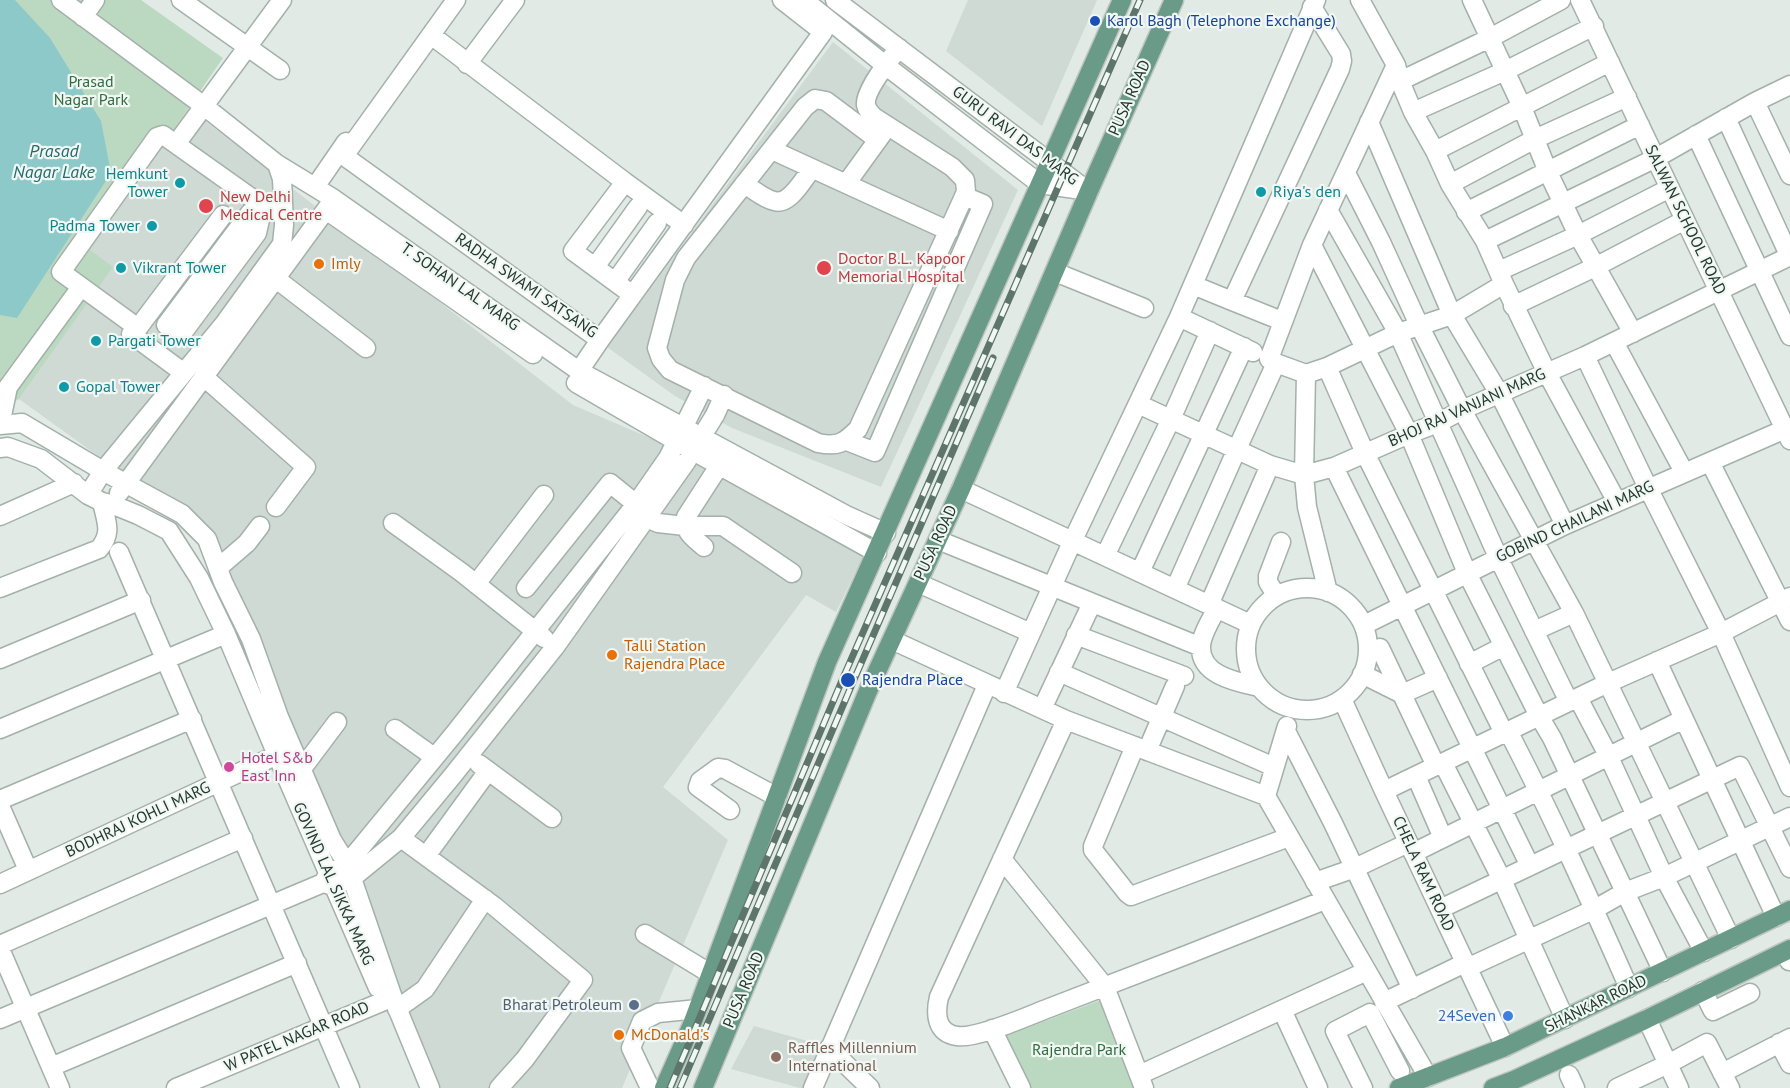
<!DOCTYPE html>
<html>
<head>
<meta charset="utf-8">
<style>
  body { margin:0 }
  canvas { display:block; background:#e1eae5 }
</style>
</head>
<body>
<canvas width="1790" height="1088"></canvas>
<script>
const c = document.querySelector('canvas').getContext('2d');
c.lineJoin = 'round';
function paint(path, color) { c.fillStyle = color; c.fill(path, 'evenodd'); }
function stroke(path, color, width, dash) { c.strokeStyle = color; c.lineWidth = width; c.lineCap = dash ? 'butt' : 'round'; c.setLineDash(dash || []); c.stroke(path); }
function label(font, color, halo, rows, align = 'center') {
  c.font = font + ' "PT Sans",sans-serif'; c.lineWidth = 4.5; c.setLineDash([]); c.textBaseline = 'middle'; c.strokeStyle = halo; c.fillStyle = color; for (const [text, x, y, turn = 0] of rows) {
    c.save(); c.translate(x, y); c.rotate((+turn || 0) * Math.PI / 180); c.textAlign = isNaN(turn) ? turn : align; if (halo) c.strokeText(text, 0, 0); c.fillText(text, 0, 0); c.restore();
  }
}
const built = new Path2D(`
  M968 0H1097L1042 126 946 51Z
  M833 42 1018 190 881 487 732 428 675 396 607 347Z
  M188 108 573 405 874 534 836 612 806 595 663 787 728 840 622 1088H437L205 533 19 399 112 268 89 251Z
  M754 1026 818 1044 807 1088H800L731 1069Z`);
const green = new Path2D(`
  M0 0H141L223 58 90 250 113 267 19 399 0 409Z
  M1101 1000 1134 1088H1024L1005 1036Z`);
const water = new Path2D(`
  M0 0H15L50 38 101 121 111 173 17 318 0 315Z`);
const minor = new Path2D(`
  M61 0 204 106 277 164 334 199 579 371 846 515 886 533
  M181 0 280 70
  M456 0 344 156 600 340 823 32 782 0
  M804 0 885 65 1040 184 1089 191
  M835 0 1085 189
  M1360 0 1396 65 1400 81 1413 112
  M1472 0 1522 107 1548 172 1578 235 1633 333
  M1580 0 1790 440
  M83 17 95 0
  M431 35 625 182
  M467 64 515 0
  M1400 81 1490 38 1561 0
  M1755 102 1790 175
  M1726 118 1790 257
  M1369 122 1452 315 1500 395 1565 525
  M1696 135 1790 336
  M878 140 826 101 815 99 805 107 686 258 675 280 657 348 661 359 670 370 818 443C838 447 844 443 858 429L966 192 965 180 952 167 874 117C870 113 867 110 866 105 864 91 890 59 899 48
  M176 144 282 0
  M772 150 949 231
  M1435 151 1610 62
  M1346 173 1381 242 1419 325 1462 410 1574 613 1731 939
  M744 184C753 189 764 199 774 201 790 206 803 179 812 169
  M846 184 885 130
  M1450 184 1535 139 1627 97
  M315 187 346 142
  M326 210 533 354
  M1328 210 1398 333 1498 557 1569 702
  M1466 212 1640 125
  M223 215 138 328 61 272 157 137 163 135 270 211
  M261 215 257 233 181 335 166 325 250 213 261 215 274 209
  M1485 241 1656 158 1755 102 1790 85
  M1312 245 1409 434 1467 573 1539 716 1552 738 1663 972
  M595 267 638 207
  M1499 271 1578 235 1670 188
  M1055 272 1144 308
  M275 278 366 348
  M615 282 657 223
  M1504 284 1485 241 1450 184 1435 151 1413 112 1505 71 1594 26
  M1193 285 1232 301 1340 69 1342 61 1341 54 1312 7
  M626 290 573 251 625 182 684 225
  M1232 301 1282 321
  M1513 306 1595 267 1685 220
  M1179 317 1253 352
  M137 327 131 334 184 373
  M1614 342 1684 472
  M1585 356 1648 488 1721 633 1790 787
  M1269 359 1312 245 1396 65
  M1327 367 1365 453 1504 733
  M579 371 600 340
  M1306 374 1304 475 1307 507 1328 592
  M204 377 306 467 276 507
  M576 383 693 451 877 553
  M704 386 668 458 636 504 454 734 347 864 328 874 323 883 333 886 352 878 401 838 454 774 555 647 686 462 715 415 724 395
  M1138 404 1270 465 1304 475 1334 467 1409 434 1438 423 1462 410 1585 356 1790 256
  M0 425 22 423 103 471 182 514 207 539 223 582 251 639 279 717 332 840 347 864 393 998 430 1088
  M0 425 8 387 81 287
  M847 441 875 452 983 204 964 196
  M0 448 8 447 41 459 88 495 102 502 111 504 138 515 169 531 199 578 226 634 277 755 378 988
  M1710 462 1790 621
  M1334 467 1530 866
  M961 489 1248 623
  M119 493 333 200
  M88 495 103 471 224 324 282 244 284 225 282 179 277 164
  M0 516 74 483
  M647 518 658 523 685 526H723L792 573
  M393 523 461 572 544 638
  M938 540 1201 647
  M704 547C693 537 684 533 686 517L719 466
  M119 552 350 1088
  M1105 556 1171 419 1210 331
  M218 568 247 543 260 526
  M1140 572 1244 347
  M918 583 1031 633
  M476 584 544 495
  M1246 649a61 61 0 1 1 122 0a61 61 0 1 1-122 0Z
  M0 588 99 549C113 533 106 521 102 502
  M526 588 610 483 636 504
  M1175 589 1237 449 1276 363 1306 374 1327 367 1398 333 1452 315 1504 284 1547 373 1617 502
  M1276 595 1268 582V576L1281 542
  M1209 605 1270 465
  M1217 608C1211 620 1201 635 1201 647 1200 676 1238 682 1259 687
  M1364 625 1565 525 1790 427
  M1534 631 1574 613
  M1076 635 1184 676
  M892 640 1066 720 1266 796 1428 1077
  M1380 648 1436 766
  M0 659 141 600
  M1657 661 1776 917
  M1469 664 1504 646
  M1059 672 1274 767
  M1362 674 1402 694 1438 678
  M1004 693 1073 540 1179 317 1316 0
  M1578 698 1609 757 1664 877 1704 952
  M1342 699 1384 791 1505 1047
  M1042 709 1092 603
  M1066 720 939 997C935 1014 936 1033 957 1036 977 1039 1028 1016 1049 1008 1141 973 1233 937 1325 900
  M0 729 226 634
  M395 729 434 757
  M1286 731 1333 823 1412 989
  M1508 731C1552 815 1591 902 1629 988
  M1135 746 1093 846V850L1127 893 1131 896 1289 837
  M1147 751 1175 686
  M1443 763 1502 880 1565 1019
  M479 764 552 818
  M301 770 337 722
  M1416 776 1443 838
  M1384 791 1608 683 1721 633 1790 597
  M1266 796 1287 726
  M0 800 192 719
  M0 806 28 870
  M730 810 698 787 700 781 718 768 725 769 777 797
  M401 838 494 906 583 980 525 1059 499 1088
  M1413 853 1684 719
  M426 856 488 771
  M1002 859 1105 987 1144 1088
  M1315 882 1355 868 1408 843
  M0 884 277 755
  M1440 909 1740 766 1790 868
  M645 934 711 974
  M0 945 243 838
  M0 949 60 1088
  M1789 961 1790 960
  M1467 968 1595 909 1625 892 1664 877 1790 817
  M1703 991 1713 1011 1750 993
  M1384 1002 1465 963
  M397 1009 425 989 485 899
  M1282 1010 1318 1088
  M0 1019 323 883
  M1647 1019 1679 1088
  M992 1029 1021 1088
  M1779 1043 1790 1064
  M829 1048 870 1088
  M51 1067 297 963
  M1722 1073 1790 1038
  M1139 1075 1367 971
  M1569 1075 1575 1088
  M176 1088 384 1001
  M650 1088 631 1048 642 1021 658 1013 698 1009
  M813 1088 987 685
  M1363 1088 1335 1031 1370 1013 1400 1071
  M1617 1088 1668 1064 1707 1043 1730 1088`);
const major = new Path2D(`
  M664 1088 691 1027 827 662 1122 0
  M703 1088 868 691 961 489 1089 191 1174 0
  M1399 1088 1505 1047 1790 910
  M1493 1088 1514 1080 1647 1019 1790 949`);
const rail = new Path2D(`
  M670 1088 843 678 1140 0
  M680 1088 853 682 993 358`);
const markers = [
  [1095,21,6,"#1a4fb4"],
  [180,183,6,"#0f9aa8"],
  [1261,192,6,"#0f9aa8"],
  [206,206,8,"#e0444e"],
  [152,226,6,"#0f9aa8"],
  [319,264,6,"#e8710a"],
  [121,268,6,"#0f9aa8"],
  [824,268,8,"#e0444e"],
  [96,341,6,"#0f9aa8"],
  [64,387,6,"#0f9aa8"],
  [612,655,6,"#e8710a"],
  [848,680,8,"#1a4fb4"],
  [229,767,6,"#d1479c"],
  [634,1005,6,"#5c6f8a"],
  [1508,1016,6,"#3f7fe0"],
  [619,1035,6,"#e8710a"],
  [776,1057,6,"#8d6e63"]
];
const transitNames = [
  ["Karol Bagh (Telephone Exchange)",1107,21],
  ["Rajendra Place",862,680]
];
const parkNames = [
  ["Prasad",91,82],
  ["Nagar Park",91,100],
  ["Rajendra Park",1079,1050]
];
const streetNames = [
  ["PUSA ROAD",1130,98,-66],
  ["GURU RAVI DAS MARG",1015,136,37],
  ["SALWAN SCHOOL ROAD",1685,220,64],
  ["RADHA SWAMI SATSANG",526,286,35],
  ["T. SOHAN LAL MARG",460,287,35],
  ["BHOJ RAJ VANJANI MARG",1467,408,-24],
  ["GOBIND CHAILANI MARG",1575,522,-25],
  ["PUSA ROAD",936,543,-65],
  ["BODHRAJ KOHLI MARG",138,820,-25],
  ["CHELA RAM ROAD",1423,874,65],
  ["GOVIND LAL SIKKA MARG",333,884,66],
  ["PUSA ROAD",744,990,-67],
  ["SHANKAR ROAD",1596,1004,-26],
  ["W PATEL NAGAR ROAD",297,1037,-23]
];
const cultureNames = [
  ["Hemkunt",168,174,"right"],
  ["Tower",168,192,"right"],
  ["Riya's den",1273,192],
  ["Padma Tower",140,226,"right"],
  ["Vikrant Tower",133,268],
  ["Pargati Tower",108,341],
  ["Gopal Tower",76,387]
];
const healthNames = [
  ["New Delhi",220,197],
  ["Medical Centre",220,215],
  ["Doctor B.L. Kapoor",838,259],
  ["Memorial Hospital",838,277]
];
const foodNames = [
  ["Imly",331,264],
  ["Talli Station",624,646],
  ["Rajendra Place",624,664],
  ["McDonald's",631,1035]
];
const hotelNames = [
  ["Hotel S&b",241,758],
  ["East Inn",241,776]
];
const serviceNames = [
  ["Bharat Petroleum",622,1005]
];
const shopNames = [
  ["24Seven",1496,1016]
];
const educationNames = [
  ["Raffles Millennium",788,1048],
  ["International",788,1066]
];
const waterNames = [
  ["Prasad",54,152],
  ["Nagar Lake",54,173]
];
paint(built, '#cfdad4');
paint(green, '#bbd9c0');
paint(water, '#8ec9ca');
stroke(minor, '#a4b1ab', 21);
stroke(major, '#bdc4c1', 21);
stroke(minor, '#fff', 18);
stroke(major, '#699b88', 18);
stroke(rail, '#5d756b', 7);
stroke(rail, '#f1f7f3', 4.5, [14]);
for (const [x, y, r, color] of markers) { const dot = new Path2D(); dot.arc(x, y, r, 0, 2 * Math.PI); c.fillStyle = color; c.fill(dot); stroke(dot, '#f1f7f3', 2); }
label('16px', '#164399', '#f1f7f3', transitNames, 'left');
label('16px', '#316c40', '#f1f7f3', parkNames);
label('16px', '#233930', '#f1f7f3', streetNames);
label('16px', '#0d838f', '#f1f7f3', cultureNames, 'left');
label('16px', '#be3a42', '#f1f7f3', healthNames, 'left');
label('16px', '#c56008', '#f1f7f3', foodNames, 'left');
label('16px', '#b23c85', '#f1f7f3', hotelNames, 'left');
label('16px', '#4e5e75', '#f1f7f3', serviceNames, 'right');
label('16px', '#366cbe', '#f1f7f3', shopNames, 'right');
label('16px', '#785e54', '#f1f7f3', educationNames, 'left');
label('italic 18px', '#236c6f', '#f1f7f3', waterNames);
</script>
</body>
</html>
